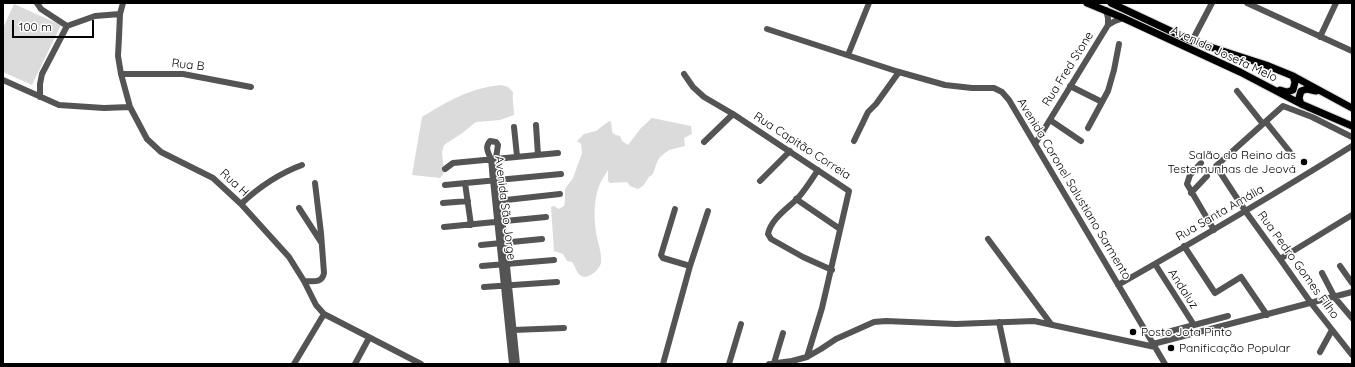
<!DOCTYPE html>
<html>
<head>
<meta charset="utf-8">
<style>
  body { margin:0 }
  #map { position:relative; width:1355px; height:367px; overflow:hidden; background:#fff; font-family:Quicksand,sans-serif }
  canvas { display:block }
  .frame { position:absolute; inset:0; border:4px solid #000; pointer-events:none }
  .scale { position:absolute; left:12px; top:20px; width:82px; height:18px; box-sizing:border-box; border:2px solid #000; border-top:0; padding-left:5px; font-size:12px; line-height:14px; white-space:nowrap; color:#000; -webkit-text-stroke:3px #fff; paint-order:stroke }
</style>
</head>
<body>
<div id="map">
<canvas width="1355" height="367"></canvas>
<div class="frame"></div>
<div class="scale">100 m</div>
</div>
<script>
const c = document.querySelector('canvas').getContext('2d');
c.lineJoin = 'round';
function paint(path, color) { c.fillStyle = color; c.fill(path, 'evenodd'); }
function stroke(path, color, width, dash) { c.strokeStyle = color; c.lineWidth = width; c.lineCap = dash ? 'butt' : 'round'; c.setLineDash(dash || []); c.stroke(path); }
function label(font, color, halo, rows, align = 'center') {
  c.font = font + ' Quicksand,sans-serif'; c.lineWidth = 3; c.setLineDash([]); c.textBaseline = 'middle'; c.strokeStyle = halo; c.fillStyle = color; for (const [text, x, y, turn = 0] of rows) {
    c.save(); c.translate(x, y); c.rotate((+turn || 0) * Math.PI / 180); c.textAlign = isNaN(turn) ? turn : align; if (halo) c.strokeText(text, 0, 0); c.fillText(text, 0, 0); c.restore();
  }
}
const green = new Path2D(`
  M14 4 61 25 32 85 3 72V28Z
  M501 85 508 87 513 92C512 100 514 107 514 115L500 120 476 122 461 134 444 145 442 152 444 172 442 176 440 178 412 175 422 117C448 101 470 88 501 85Z
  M652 118 691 126 692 134 684 138 685 146 669 150 660 157 657 162 653 174 649 177 643 186 638 189 630 186 627 182 610 183 608 181V170C605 175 601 181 599 186 593 202 594 222 597 238 599 245 602 256 601 263 599 270 588 281 580 275 576 272 575 265 572 262L567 261 563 254 554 251 551 207 554 206 559 209 564 206 565 201V189L573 178 582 153 581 144 577 141 584 134 596 131 609 121 611 122C613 130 609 134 620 136L622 141 628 145 641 128Z`);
const minor = new Path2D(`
  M37 3 41 9 67 26
  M123 3 120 14 119 37 118 56 121 74 130 107 147 139 161 152 213 178 241 204 289 257 304 281 316 305 324 314 421 364
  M1247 3 1352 51
  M1106 10 1108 18V25
  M67 26 95 16 120 14
  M767 29 899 72 945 85 972 88H994L1002 92 1009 100 1165 364
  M1320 37 1336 3
  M1192 41 1212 3
  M848 55 869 3
  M121 74H183L251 87
  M684 74 693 87 704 97 733 114 849 191 822 308 807 357
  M3 80 59 105 104 108 130 107
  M1070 86 1102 102
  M1237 91 1263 124
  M40 97V84L42 74 67 26
  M1050 120 1081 141
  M1266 122 1290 152
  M536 125 538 155
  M514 127 517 156
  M1088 128 1108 91 1114 70 1119 44
  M1352 137 1312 117 1283 106 1216 166 1246 212 1280 259 1311 303 1352 355
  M854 141 868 112 876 104 899 72
  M704 142 733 114
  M1035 144 1108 25 1115 21 1124 18
  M1201 163 1190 175 1187 184 1214 230
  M445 169 453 163 558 153
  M818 170C812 179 806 189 798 198 787 209 771 219 768 234L771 239 803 257 832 270
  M760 181 790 151
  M465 183 471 225
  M445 185 561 174
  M1191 193 1207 176
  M796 199 840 229
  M497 201 560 194
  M443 203 468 201
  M241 204C260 186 278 174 302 165
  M299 208 321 242
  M675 209 661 255 663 258 690 266
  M444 227 546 217
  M988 239 1051 324
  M481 245 542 239
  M1184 246 1215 293 1241 277 1267 315
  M1280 259 1352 215
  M1155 264 1194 325
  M482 266 554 260
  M1340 266 1352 283
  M1322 273 1335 298 1352 318
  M304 281C312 281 322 284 324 273L321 233 315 183
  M1118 285C1197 240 1275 194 1352 146
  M484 287 557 282
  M999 322 1008 364
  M513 330 564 328
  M1160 334 1228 316
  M1153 344 1352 292
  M1320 352 1332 330
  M774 363 783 333
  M294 364 324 314
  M355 364 369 338
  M512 364 493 180C492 173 492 166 491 160 489 153 484 148 490 141L496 142 498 145 496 158 517 364
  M663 364 690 266 708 211
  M729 364 741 324
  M769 364 792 361 807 357 821 349 836 339 874 322 886 321 956 324 1034 321 1155 347`);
const major = new Path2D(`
  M1087 3 1121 17 1240 72 1301 104 1352 126
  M1111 3 1192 41 1266 65 1293 76 1352 108
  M1280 90 1287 92 1293 90 1295 82 1293 76
  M1301 104 1299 98 1301 91 1307 89 1316 91`);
const markers = [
  [1304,162,4,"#000"],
  [1133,332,4,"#000"],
  [1171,348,4,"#000"]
];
const streetNames = [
  ["Avenida Josefa Melo",1224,54,25],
  ["Rua B",188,65,6],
  ["Rua Fred Stone",1068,69,-58],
  ["Rua Capitão Correia",802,146,33],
  ["Rua H",234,183,43],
  ["Avenida Coronel Salustiano Sarmento",1074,189,59],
  ["Avenida São Jorge",505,208,83],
  ["Rua Santa Amália",1220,213,-30],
  ["Rua Pedro Gomes Filho",1298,265,54],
  ["Andaluz",1183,289,57]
];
const poiNames = [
  ["Salão do Reino das",1296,155,"right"],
  ["Testemunhas de Jeová",1296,169,"right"],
  ["Posto Jota Pinto",1141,332],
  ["Panificação Popular",1179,348]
];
paint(green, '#dbdbdb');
stroke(major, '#dbdbdb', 9);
stroke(minor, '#545454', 6);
stroke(major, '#000', 7);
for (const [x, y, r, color] of markers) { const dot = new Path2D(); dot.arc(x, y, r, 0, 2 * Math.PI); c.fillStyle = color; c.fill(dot); stroke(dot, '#fff', 1.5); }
label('12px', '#000', '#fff', streetNames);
label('12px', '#000', '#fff', poiNames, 'left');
</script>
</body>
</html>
